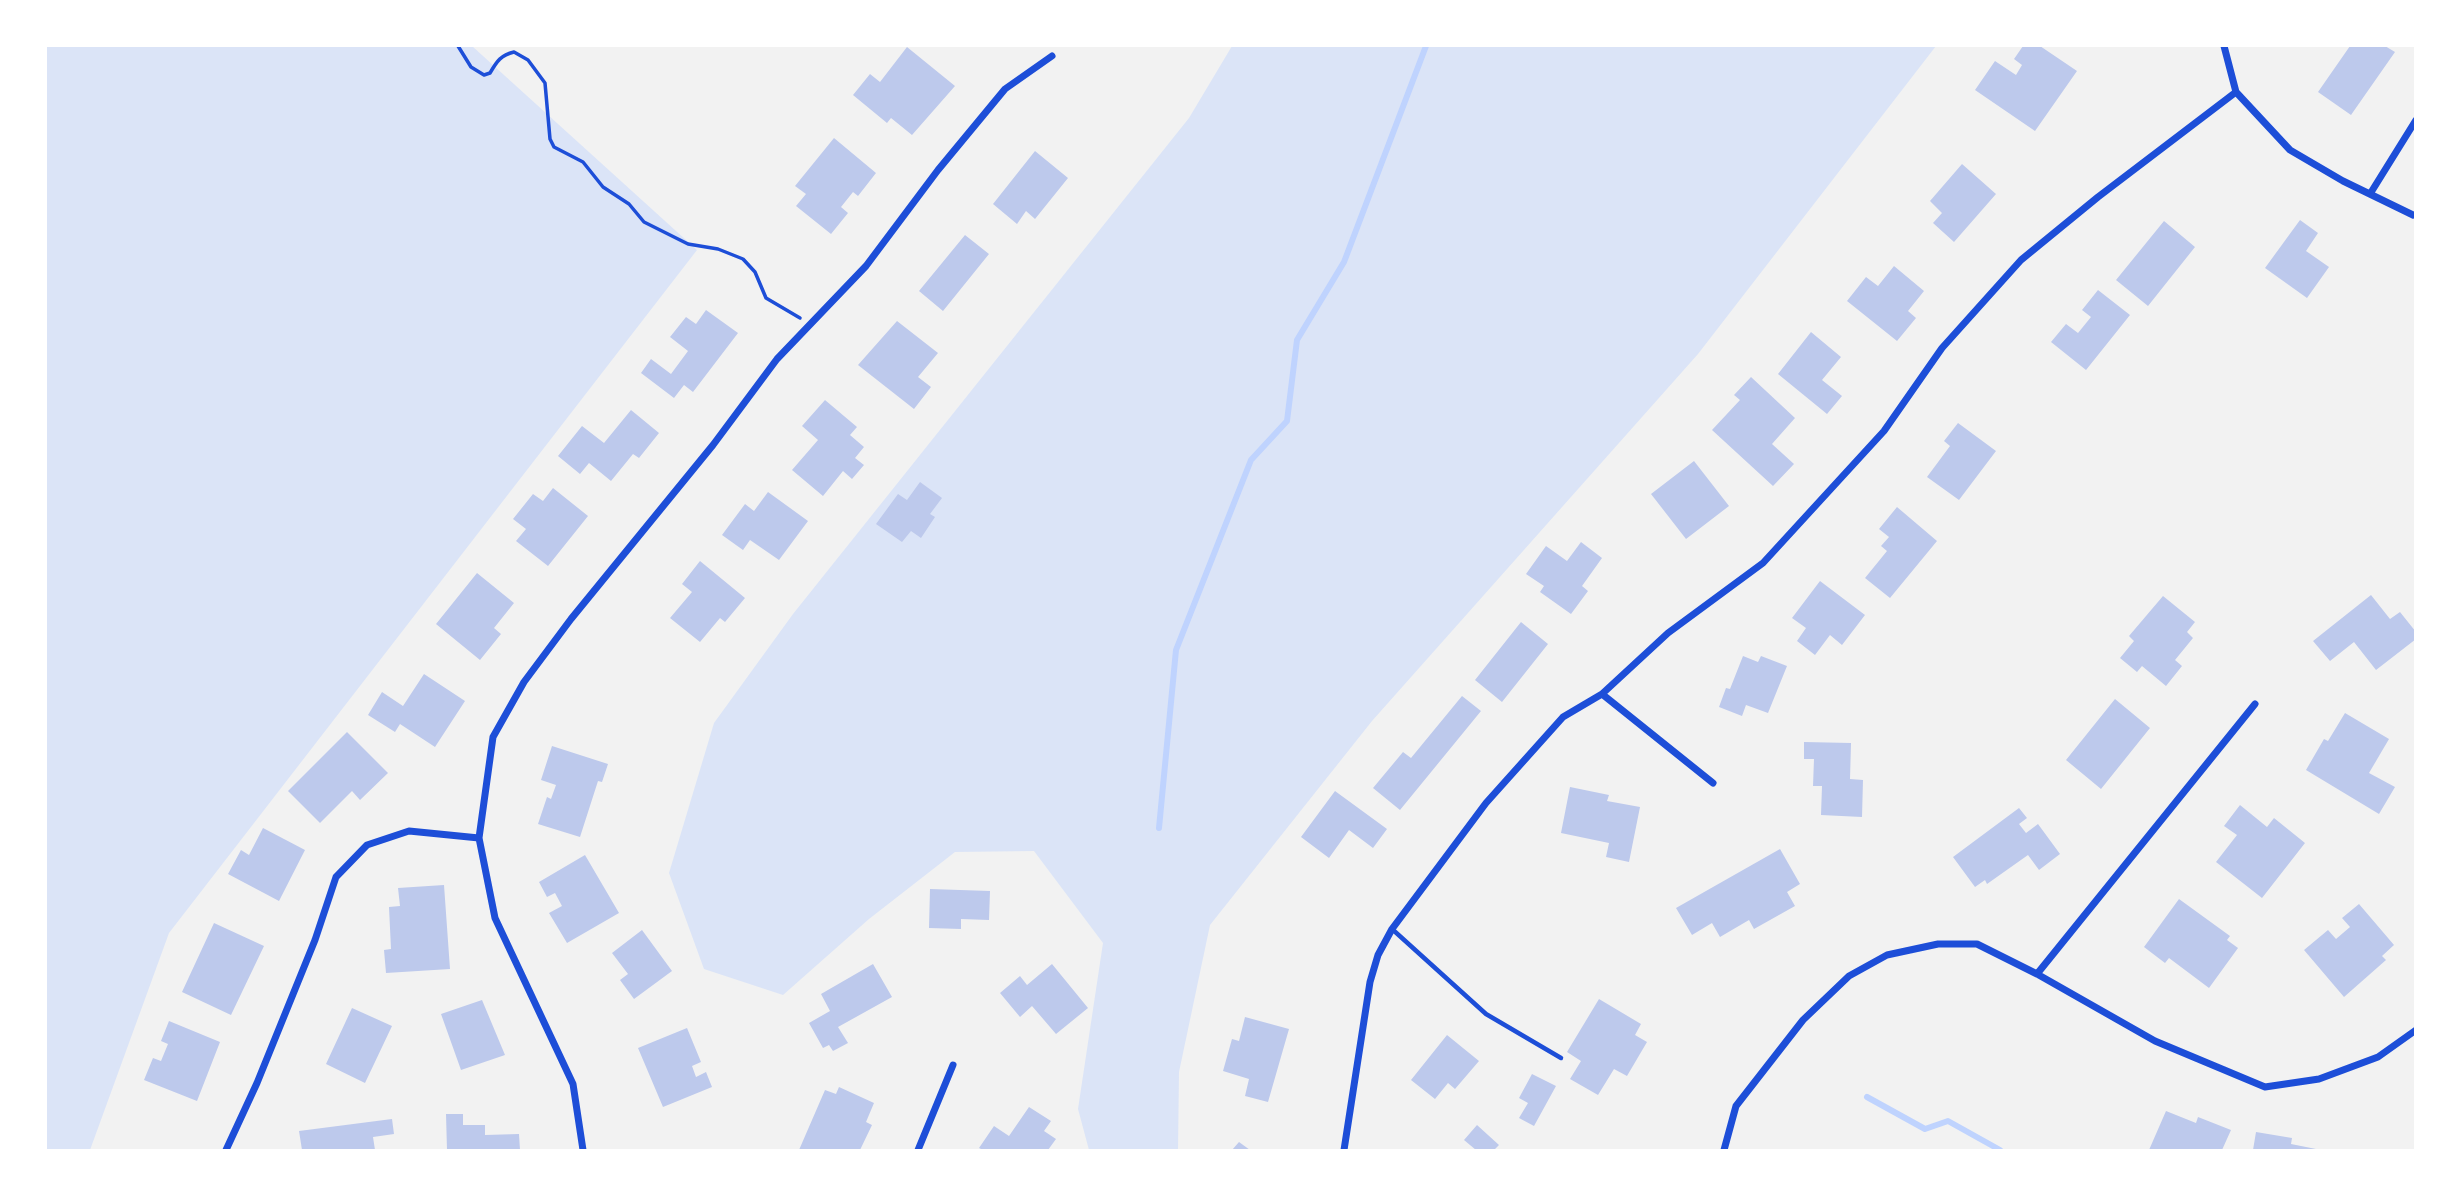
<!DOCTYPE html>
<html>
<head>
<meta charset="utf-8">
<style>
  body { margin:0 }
  #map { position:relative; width:2461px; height:1196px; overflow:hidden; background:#f2f2f2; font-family:Inter,sans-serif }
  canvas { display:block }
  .frame { position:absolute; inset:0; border:47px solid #fff; pointer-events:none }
</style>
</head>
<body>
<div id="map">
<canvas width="2461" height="1196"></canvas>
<div class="frame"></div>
</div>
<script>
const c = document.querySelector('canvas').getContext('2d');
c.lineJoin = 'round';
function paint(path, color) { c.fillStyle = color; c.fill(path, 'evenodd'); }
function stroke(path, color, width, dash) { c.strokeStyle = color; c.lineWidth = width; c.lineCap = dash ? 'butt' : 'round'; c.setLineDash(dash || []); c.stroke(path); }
const green = new Path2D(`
  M46 46H472L697 250 169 933 90 1150H46Z
  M1232 46H1936L1698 354 1372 721 1210 925 1179 1072 1178 1150H1089L1078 1109 1103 943 1034 851 955 852 869 919 783 995 704 969 669 873 714 723 793 614 1189 118Z`);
const stream = new Path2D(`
  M1159 828 1176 650 1251 460 1287 421 1297 340 1344 262 1426 46
  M1867 1097 1925 1129 1948 1121 2000 1150`);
const building = new Path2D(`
  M2023 46H2040L2077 71 2035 131 1975 90 1995 61 2016 75 2022 65 2014 59Z
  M2350 46H2385L2395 52 2351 115 2318 92Z
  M907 47 955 86 912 135 891 118 887 123 853 95 870 74 880 82Z
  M834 138 876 173 858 196 853 192 841 207 848 213 831 234 796 206 806 194 795 186Z
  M1035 151 1068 178 1035 219 1026 211 1017 224 993 204Z
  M1962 164 1996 194 1954 242 1933 223 1942 213 1930 201Z
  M2300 220 2318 233 2306 251 2329 267 2307 298 2265 268Z
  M2164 221 2195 247 2148 306 2116 280Z
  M965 235 989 254 943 311 919 291Z
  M1894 266 1924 291 1908 311 1916 318 1897 341 1847 301 1866 277 1878 286Z
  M2098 290 2130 315 2086 370 2051 342 2066 324 2078 333 2091 317 2082 310Z
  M706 310 738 333 693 392 684 385 674 398 641 373 651 359 671 374 688 351 670 337 686 317 696 324Z
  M897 321 938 353 918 377 931 387 914 409 858 365Z
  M1811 332 1841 357 1822 380 1842 396 1827 414 1778 374Z
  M1751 377 1795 418 1772 444 1794 464 1773 486 1712 430 1740 400 1734 395Z
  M825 400 857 427 850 435 864 447 855 458 864 465 852 479 843 471 823 496 792 470 818 440 802 426Z
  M631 410 659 433 639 458 633 454 611 481 589 463 580 474 558 456 582 426 604 443Z
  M1958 423 1996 451 1959 500 1927 477 1950 446 1944 441Z
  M1694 461 1729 506 1686 539 1651 494Z
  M920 482 942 498 930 514 935 517 921 538 911 531 902 542 876 524 898 494 907 500Z
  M553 488 588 516 548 566 516 541 526 529 513 519 533 494 543 501Z
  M768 492 808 521 779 560 750 540 743 550 722 535 745 504 754 511Z
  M1897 507 1937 541 1890 598 1865 578 1887 551 1881 546 1889 537 1879 529Z
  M1581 542 1602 558 1582 586 1588 591 1571 614 1540 592 1544 586 1526 574 1546 546 1567 561Z
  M700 561 745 598 725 622 720 618 700 642 670 618 692 592 682 584Z
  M477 573 514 603 494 628 501 634 480 660 436 624Z
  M1820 581 1865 615 1842 645 1830 635 1815 655 1797 641 1806 628 1792 618Z
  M2371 595 2390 619 2400 612 2416 632V639L2376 670 2354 642 2330 661 2313 641Z
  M2163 596 2195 622 2187 632 2193 638 2175 660 2182 666 2166 686 2142 666 2137 672 2120 658 2134 641 2129 636Z
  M1521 622 1548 644 1502 702 1475 680Z
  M1743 656 1758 662 1761 656 1787 666 1768 713 1746 705 1742 716 1719 707 1726 688 1730 689Z
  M424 674 465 701 435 747 400 724 395 732 368 715 382 692 403 706Z
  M1462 696 1481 711 1400 810 1373 788 1403 752 1411 758Z
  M2115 699 2150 728 2101 789 2066 760Z
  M2345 713 2389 739 2369 773 2395 787 2379 814 2306 770 2324 739 2328 741Z
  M347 732 388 773 360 800 352 791 320 823 288 791Z
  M1804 742 1851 743 1850 779 1863 780 1862 817 1821 815 1822 786H1813L1814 759H1804Z
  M552 746 608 764 602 782 598 781 580 837 538 824 547 797 551 799 556 785 541 780Z
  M1570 787 1609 795 1607 801 1640 807 1629 862 1606 857 1609 843 1561 833Z
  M1335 791 1387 829 1373 848 1349 830 1329 858 1301 837Z
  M2240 805 2267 827 2274 818 2305 843 2262 898 2216 862 2237 835 2224 826Z
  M2019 808 2027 818 2019 824 2026 833 2038 824 2060 854 2039 870 2028 855 1987 884 1985 880 1975 887 1953 857Z
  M263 828 305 850 279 901 228 874 241 850 249 855Z
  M1780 849 1800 884 1787 892 1795 906 1754 929 1749 920 1720 937 1712 923 1692 935 1676 908Z
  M585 855 619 913 567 943 549 913 562 906 555 893 547 897 539 882Z
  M444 885 450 969 386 973 384 950 391 949 389 907 400 906 398 888Z
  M930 889 990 891 989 920 961 919V929L929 928Z
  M2179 899 2230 936 2227 940 2238 948 2209 988 2169 958 2165 963 2144 947Z
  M2359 904 2394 945 2382 956 2386 960 2344 997 2304 950 2328 930 2336 939 2350 927 2342 918Z
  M214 923 264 946 231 1015 182 992Z
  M642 930 672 971 634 999 620 980 628 974 612 953Z
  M873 964 892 997 838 1027 848 1043 833 1051 829 1045 823 1048 809 1023 830 1011 821 994Z
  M1052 964 1088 1008 1056 1034 1032 1006 1020 1017 1000 993 1020 976 1027 985Z
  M1599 999 1641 1024 1635 1035 1647 1042 1627 1076 1614 1069 1598 1095 1570 1079 1581 1061 1567 1052Z
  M482 1000 505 1055 461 1070 441 1014Z
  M352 1008 392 1026 365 1083 326 1064Z
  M1245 1017 1289 1029 1268 1102 1245 1096 1249 1079 1223 1071 1232 1039 1239 1041Z
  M169 1021 220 1042 197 1101 144 1080 153 1058 161 1061 168 1044 161 1041Z
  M687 1028 701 1062 692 1066 696 1077 706 1072 712 1087 663 1107 638 1048Z
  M1447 1035 1479 1061 1455 1089 1448 1083 1435 1099 1411 1080Z
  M1532 1074 1556 1086 1534 1126 1519 1118 1528 1103 1519 1098Z
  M839 1087 874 1103 866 1122 872 1125 860 1150H799L825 1090 836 1094Z
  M1029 1107 1051 1121 1044 1131 1056 1139 1048 1150H983L979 1148 994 1126 1009 1136Z
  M2166 1111 2196 1123 2198 1117 2231 1130 2222 1150H2149Z
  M446 1114H463V1125H485V1135L519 1134 520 1150H447Z
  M392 1119 394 1134 373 1137 375 1150H302L299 1131Z
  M1477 1125 1499 1145 1494 1150H1476L1464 1140Z
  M2256 1132 2292 1138 2291 1144 2321 1150H2253Z
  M1239 1142 1250 1150H1232Z`);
const path = new Path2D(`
  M458 46 471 67 484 75 490 73C497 61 501 55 514 52L528 60 545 83 550 139 554 147 583 162 603 187 629 204 644 222 688 244 718 249 743 259 755 272 766 298 800 318`);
const service = new Path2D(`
  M1392 929 1486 1014 1561 1058`);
const minor = new Path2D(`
  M2224 46 2236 92 2290 150 2343 181 2413 215
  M2370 194 2416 120
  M1602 694 1713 783
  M2037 974 2255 704
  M226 1150 257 1083 315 940 336 877 367 845 409 831 479 838
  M583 1150 573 1084 495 918 479 838 493 737 524 682 571 619 713 445 777 359 866 266 938 170 1005 89 1052 56
  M918 1150 953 1065
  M1344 1150 1370 982 1378 955 1392 929 1486 803 1563 717 1602 694 1668 633 1763 563 1884 431 1942 348 2021 260 2098 197 2236 92
  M1724 1150 1736 1106 1803 1020 1849 976 1887 955 1938 944H1977L2037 974 2155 1041 2265 1087 2319 1079 2378 1057 2416 1030`);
paint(green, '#dbe4f7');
stroke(stream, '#bfd3fe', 6);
paint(building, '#bdc9ec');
stroke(path, '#1d4ed8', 3.5);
stroke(service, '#1d4ed8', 4.5);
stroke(minor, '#1d4ed8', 7);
</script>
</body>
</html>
